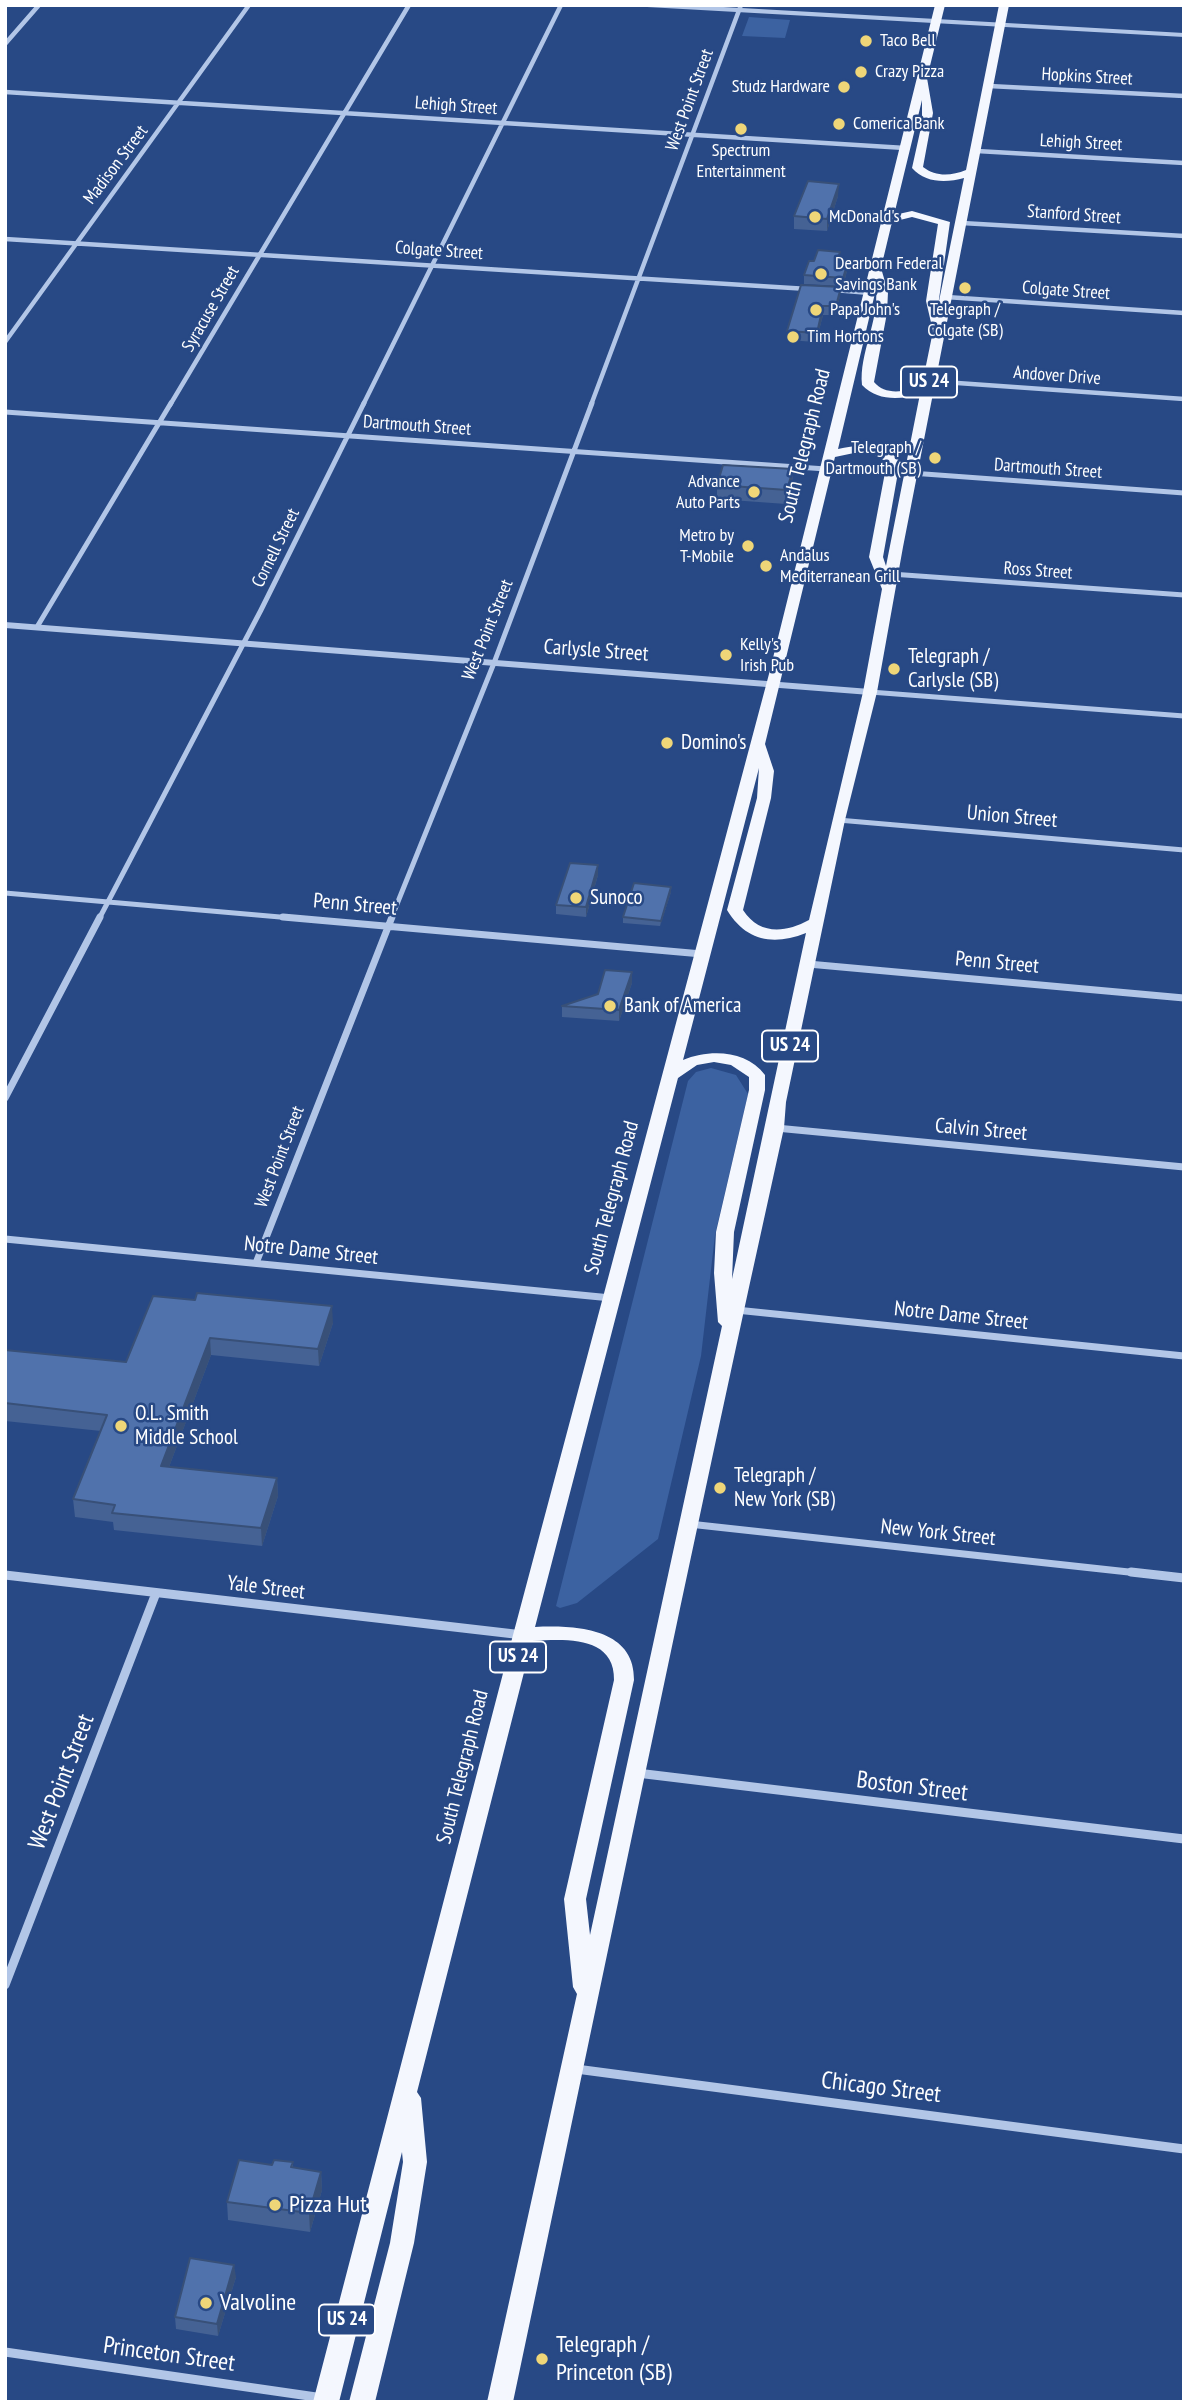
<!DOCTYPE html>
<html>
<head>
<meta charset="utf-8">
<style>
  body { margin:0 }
  #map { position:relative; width:1189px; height:2407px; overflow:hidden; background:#284985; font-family:"PT Sans Narrow",sans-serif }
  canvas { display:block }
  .frame { position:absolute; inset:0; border:7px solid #fff; pointer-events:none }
</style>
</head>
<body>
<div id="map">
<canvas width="1189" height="2407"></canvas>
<div class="frame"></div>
</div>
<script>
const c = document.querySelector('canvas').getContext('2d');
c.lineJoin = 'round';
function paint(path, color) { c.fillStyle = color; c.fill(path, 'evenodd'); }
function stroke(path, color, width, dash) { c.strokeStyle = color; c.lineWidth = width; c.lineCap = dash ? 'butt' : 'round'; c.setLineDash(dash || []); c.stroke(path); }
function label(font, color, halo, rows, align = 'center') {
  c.font = font + ' "PT Sans Narrow",sans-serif'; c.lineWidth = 5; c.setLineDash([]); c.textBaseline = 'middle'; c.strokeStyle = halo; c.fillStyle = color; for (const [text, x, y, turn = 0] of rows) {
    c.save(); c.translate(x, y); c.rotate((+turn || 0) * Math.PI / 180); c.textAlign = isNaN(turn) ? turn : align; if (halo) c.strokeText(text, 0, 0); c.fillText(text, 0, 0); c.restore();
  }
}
const green = new Path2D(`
  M749 17 790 20 785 38 742 36Z
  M711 1068 736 1075 748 1094 715 1235 701 1356 658 1539 577 1603 560 1608 556 1606 688 1081 696 1072Z`);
const minorFar3 = new Path2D(`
  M5 44 39 5
  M989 86 1184 96
  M5 92 905 148
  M977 151 1184 163
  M962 223 1184 236
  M5 239 808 289
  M834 290 870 293
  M946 297 1184 313
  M5 342 249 5
  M929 381 1184 399
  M170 405 409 5
  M363 405 561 5
  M591 405 741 5`);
const minorFar2 = new Path2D(`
  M5 412 826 469
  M911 473 1184 493
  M891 574 1184 595
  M37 627 171 403
  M870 692 1184 716
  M838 820 1184 850
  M5 893 303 919
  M99 919 261 610 364 403
  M391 919 494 663 592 403`);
const minorFar1 = new Path2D(`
  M283 917 702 954
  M808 964 1184 998
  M5 1098 100 917
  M776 1128 1184 1167
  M5 1239 611 1298
  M256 1263 392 917
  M736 1310 1184 1356
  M689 1524 1147 1574`);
const minor = new Path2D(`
  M1131 1572 1184 1578
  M5 1575 523 1635
  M637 1773 1184 1839
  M5 1985 156 1593
  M576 2069 1184 2149
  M5 2352 323 2398`);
const tertiary = new Path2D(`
  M644 5H688L1184 33V37L647 7Z
  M5 622 870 689 875 692 870 695 5 628Z`);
const primary = new Path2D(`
  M935 5H945L927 78 933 113 923 167C936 177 951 176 966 170L999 5H1009L903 547 877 692 845 820 786 1102 784 1128C690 1552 603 1977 513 2402H487L577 1994 573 1987 564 1899 614 1680C615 1635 564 1639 532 1641L417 2092 421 2098 427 2162 414 2243 375 2402H349L390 2243 403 2162 402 2152 339 2402H313L513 1635 769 674ZM922 100V123L912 168C925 183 946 183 964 178L938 306 950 222 912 211 894 215ZM912 217 938 224 926 301 933 331 922 385C907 392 885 396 874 382L887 313 888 292 881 268 892 222ZM876 289C879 322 859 353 862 385 877 401 900 400 920 394L886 566 883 557 900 461C884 443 860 444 838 449ZM854 453 875 455 887 462 869 557 882 589 863 692 809 920C785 933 759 935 743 910L771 798 774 771 765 744 835 457ZM759 768 757 798 727 910C746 941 773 946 806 933L732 1279 734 1232 765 1090V1075C746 1050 710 1049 683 1060ZM714 1062 731 1065 749 1077V1090L716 1232 714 1273 718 1322 722 1326 590 1935 586 1899 634 1680C635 1628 575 1625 535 1627L678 1078 697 1065Z`);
const wall = new Path2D(`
  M838 196 827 231 794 229V216Z
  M814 261 848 262 847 271 843 286 804 284V275Z
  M801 285 840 296 835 315H823L816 342 787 340V331Z
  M793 469 792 484 786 504 717 499V485Z
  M598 875 586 917 556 914V905Z
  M671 892 660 926 623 923V917Z
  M632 972V983L619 1021 562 1017V1006L598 994Z
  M153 1296 333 1323 319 1366 211 1355 169 1467 277 1478 278 1496 262 1546 114 1530 113 1522 75 1517 73 1499 101 1431 5 1421V1350L126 1362Z
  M293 2162V2168L321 2172 322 2190 310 2232 228 2220 227 2202 272 2165Z
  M236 2277 218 2336 176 2329 175 2317Z`);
const shadedWall = new Path2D(`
  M839 184 838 196 827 231V219Z
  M848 262 847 271 843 286V278Z
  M841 287 840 296 835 315 836 306Z
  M823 306V315L816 342 817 333Z
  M793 469 792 484 786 504 787 490Z
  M598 865V875L586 917V907Z
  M671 887V892L660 926 661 921Z
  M632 972V983L619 1021V1010Z
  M332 1306 333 1323 319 1366 318 1349Z
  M210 1338 211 1355 163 1483 161 1466Z
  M277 1478 278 1496 262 1546 261 1528Z
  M321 2172 322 2190 310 2232 309 2213Z
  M234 2265 236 2277 218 2336 217 2324Z`);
const building = new Path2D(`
  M808 181 839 184 827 219 794 216Z
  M818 250 840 252 837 261 848 262 843 278 804 275 809 261H814Z
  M801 285 841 287 836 306H823L817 333 787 331Z
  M723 465 793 469 787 490 717 485Z
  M570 863 598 865 586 907 556 905Z
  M634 883 671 887 661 921 623 917Z
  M605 970 632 972 619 1010 562 1006 598 994Z
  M197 1293 332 1306 318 1349 210 1338 161 1466 277 1478 261 1528 112 1513 115 1505 73 1499 107 1415 5 1403V1350L126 1362 153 1296 195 1300Z
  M239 2160 272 2165 274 2160 293 2162 291 2167 321 2172 309 2213 227 2202Z
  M190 2258 234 2265 217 2324 175 2317Z`);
const markers = [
  [866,41,7,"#efd678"],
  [861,72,7,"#efd678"],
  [844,87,7,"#efd678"],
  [839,124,7,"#efd678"],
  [741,129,7,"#efd678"],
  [815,217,7,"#efd678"],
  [821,274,7,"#efd678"],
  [965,288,7,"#efd678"],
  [816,310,7,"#efd678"],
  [793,337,7,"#efd678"],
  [935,458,7,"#efd678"],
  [754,492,7,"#efd678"],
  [748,546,7,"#efd678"],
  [766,566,7,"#efd678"],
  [726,655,7,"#efd678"],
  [894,669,7,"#efd678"],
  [667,743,7,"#efd678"],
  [576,898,7,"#efd678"],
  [610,1006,7,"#efd678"],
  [121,1426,7,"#efd678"],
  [720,1488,7,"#efd678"],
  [275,2205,7,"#efd678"],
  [206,2303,7,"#efd678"],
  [542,2359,7,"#efd678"]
];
const farPoinames = [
  ["Taco Bell",880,41],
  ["Crazy Pizza",875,72],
  ["Studz Hardware",830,87,"right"],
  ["Comerica Bank",853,124],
  ["Spectrum",741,151,"center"],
  ["Entertainment",741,172,"center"],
  ["McDonald's",829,217],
  ["Dearborn Federal",835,264],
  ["Savings Bank",835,285],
  ["Papa John's",830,310],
  ["Telegraph /",965,310,"center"],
  ["Colgate (SB)",965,331,"center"],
  ["Tim Hortons",807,337],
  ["Telegraph /",921,448,"right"],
  ["Dartmouth (SB)",921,469,"right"],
  ["Advance",740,482,"right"],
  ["Auto Parts",740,503,"right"],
  ["Metro by",734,536,"right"],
  ["T-Mobile",734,557,"right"],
  ["Andalus",780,556],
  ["Mediterranean Grill",780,577],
  ["Kelly's",740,645],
  ["Irish Pub",740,666]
];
const farStreetnames = [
  ["Hopkins Street",1087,77,3],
  ["West Point Street",690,100,-70],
  ["Lehigh Street",456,106,4],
  ["Lehigh Street",1081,143,3],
  ["Madison Street",116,165,-53],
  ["Stanford Street",1074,215,4],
  ["Colgate Street",439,251,4],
  ["Colgate Street",1066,291,4],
  ["Syracuse Street",211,309,-60],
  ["Andover Drive",1057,376,4],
  ["Dartmouth Street",417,426,4],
  ["Dartmouth Street",1048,469,4],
  ["Cornell Street",276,548,-64],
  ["Ross Street",1038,571,4],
  ["West Point Street",488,630,-68],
  ["West Point Street",280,1157,-69]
];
const shields = [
  [929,382,56],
  [790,1046,56],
  [518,1657,56],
  [347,2320,56]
];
const shieldNames = [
  ["US 24",929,382],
  ["US 24",790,1046],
  ["US 24",518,1657],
  ["US 24",347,2320]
];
const streetNames = [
  ["South Telegraph Road",805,446,-76],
  ["Carlysle Street",596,651,4],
  ["Union Street",1012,817,5],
  ["Penn Street",355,905,5],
  ["Penn Street",997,963,5],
  ["Calvin Street",981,1130,5],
  ["South Telegraph Road",612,1198,-75],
  ["Notre Dame Street",311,1251,6],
  ["Notre Dame Street",961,1316,6],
  ["New York Street",938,1533,6],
  ["Yale Street",266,1588,7],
  ["South Telegraph Road",463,1767,-76]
];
const poiNames = [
  ["Telegraph /",908,657],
  ["Carlysle (SB)",908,681],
  ["Domino's",681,743],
  ["Sunoco",590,898],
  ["Bank of America",624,1006],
  ["O.L. Smith",135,1414],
  ["Middle School",135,1438],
  ["Telegraph /",734,1476],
  ["New York (SB)",734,1500]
];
const nearStreetnames = [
  ["West Point Street",62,1782,-69],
  ["Boston Street",912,1787,7],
  ["Chicago Street",881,2088,7],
  ["Princeton Street",169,2355,8]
];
const nearPoinames = [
  ["Pizza Hut",289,2205],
  ["Valvoline",220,2303],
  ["Telegraph /",556,2345],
  ["Princeton (SB)",556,2373]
];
paint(green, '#3c62a1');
stroke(minorFar3, '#b2c6e7', 4.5);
stroke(minorFar2, '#b2c6e7', 5);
stroke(minorFar1, '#b2c6e7', 7);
stroke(minor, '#b2c6e7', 9);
paint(tertiary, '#b2c6e7');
paint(primary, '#f4f7fe');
paint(wall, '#456294');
paint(shadedWall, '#385078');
paint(building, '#5072ac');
stroke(building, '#385078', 2);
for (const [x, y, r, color] of markers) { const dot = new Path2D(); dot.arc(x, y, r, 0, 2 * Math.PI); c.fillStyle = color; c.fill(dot); stroke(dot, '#284985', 2.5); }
label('18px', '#fff', '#284985', farPoinames, 'left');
label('18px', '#fff', '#284985', farStreetnames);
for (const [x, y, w] of shields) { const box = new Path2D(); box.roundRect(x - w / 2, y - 15.5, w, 31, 5); c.fillStyle = '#284985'; c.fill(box); stroke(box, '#fff', 2); }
label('bold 19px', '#fff', null, shieldNames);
label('21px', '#fff', '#284985', streetNames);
label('21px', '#fff', '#284985', poiNames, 'left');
label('24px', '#fff', '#284985', nearStreetnames);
label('24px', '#fff', '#284985', nearPoinames, 'left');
</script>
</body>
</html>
